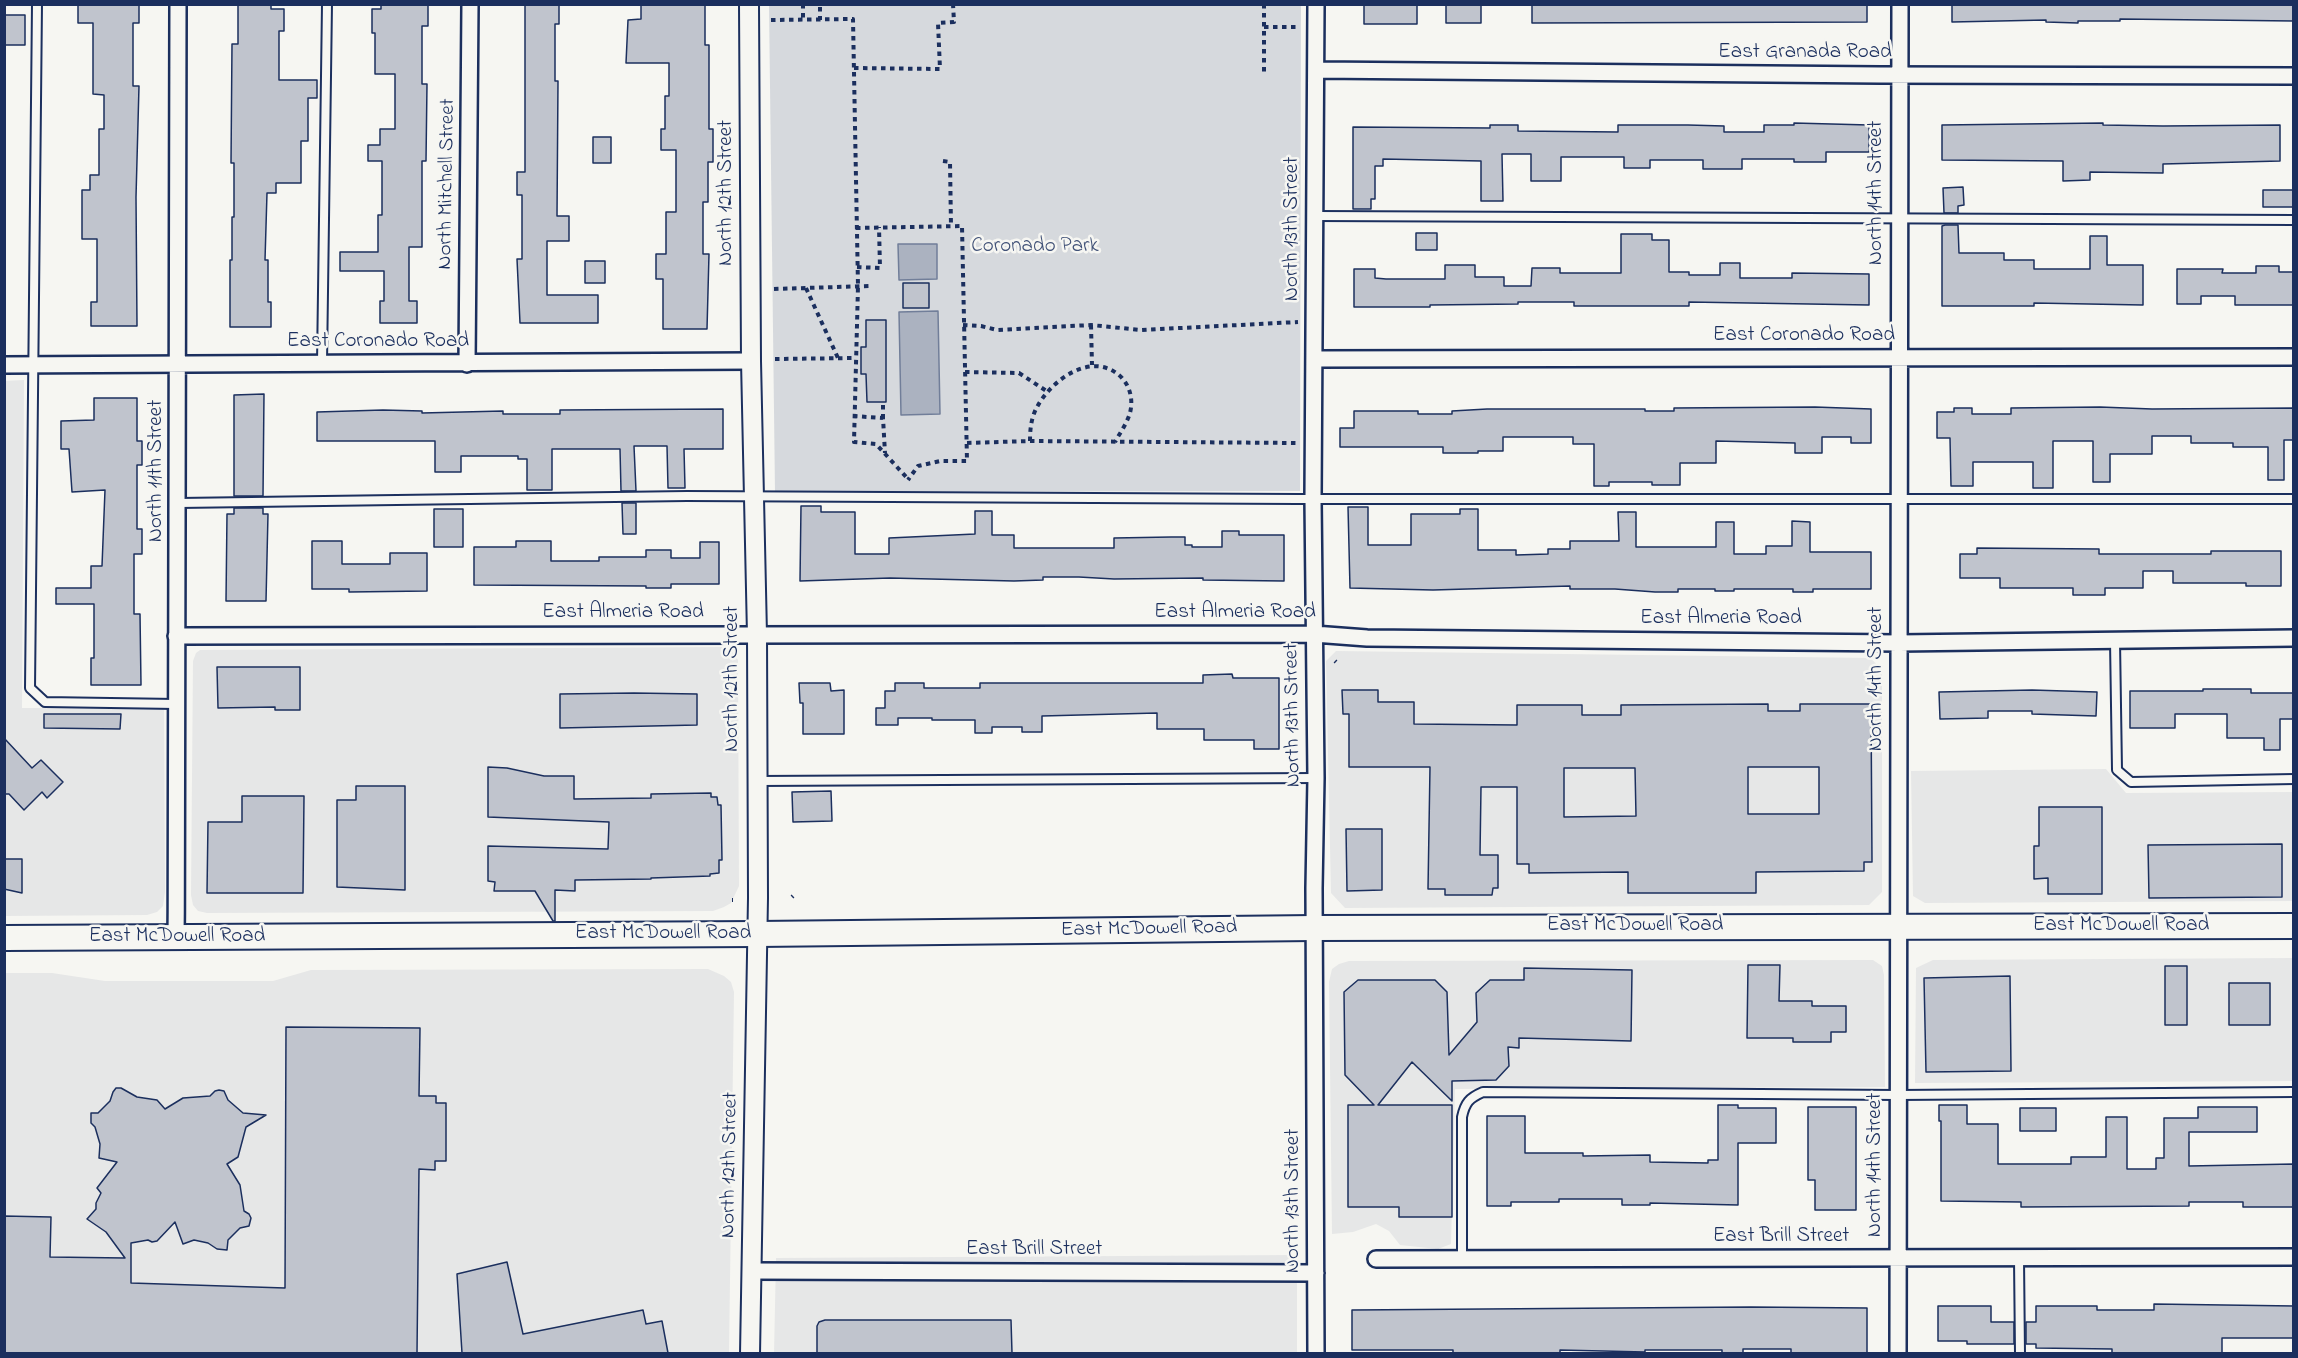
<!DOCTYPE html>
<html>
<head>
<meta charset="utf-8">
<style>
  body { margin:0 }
  #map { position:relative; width:2298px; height:1358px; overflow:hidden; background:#f6f6f2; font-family:"Indie Flower",sans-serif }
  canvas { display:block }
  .frame { position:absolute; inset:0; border:6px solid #1b2f5e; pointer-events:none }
</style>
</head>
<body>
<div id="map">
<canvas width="2298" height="1358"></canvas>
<div class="frame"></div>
</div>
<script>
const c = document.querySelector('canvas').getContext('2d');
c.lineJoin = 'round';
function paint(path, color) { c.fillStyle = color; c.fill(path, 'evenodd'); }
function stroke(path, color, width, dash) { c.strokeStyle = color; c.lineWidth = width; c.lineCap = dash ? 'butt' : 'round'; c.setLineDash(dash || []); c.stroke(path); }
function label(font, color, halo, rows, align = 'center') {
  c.font = font + ' "Indie Flower",sans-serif'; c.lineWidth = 5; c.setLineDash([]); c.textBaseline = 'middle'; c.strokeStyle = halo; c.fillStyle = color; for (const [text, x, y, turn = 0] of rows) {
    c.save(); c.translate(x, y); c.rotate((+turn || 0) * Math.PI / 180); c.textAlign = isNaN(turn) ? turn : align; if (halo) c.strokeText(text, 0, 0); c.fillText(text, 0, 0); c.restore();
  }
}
const built = new Path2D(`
  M24 380 22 708H164L165 892 163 906 157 912 147 915 5 916 4 381Z
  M722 647 733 652 738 660 739 886 731 903 724 907 713 911 207 913 198 911 193 905 191 895 193 661 196 653 200 650Z
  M1336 651 1870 658 1882 669V892L1869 905 1345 908 1331 893 1326 661Z
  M2106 769 2126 793 2293 792V901L1925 903 1913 896 1911 771Z
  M2293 958V1081L1915 1083 1916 968 1933 960Z
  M1873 960 1882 966 1884 975 1885 1087 1455 1089 1451 1244 1438 1249 1400 1245 1389 1231 1376 1224 1353 1232 1332 1234 1329 982 1332 969 1339 964 1349 961Z
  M708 969 724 976 731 982 734 992 729 1353 5 1354V973H52L105 981H273L311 970Z
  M1297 1255V1353L774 1354 776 1258Z`);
const green = new Path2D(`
  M769 5H1301L1300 491 775 492Z`);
const water = new Path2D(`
  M898 244H937V279L899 280Z
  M938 311 940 414 901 415 899 312Z`);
const building = new Path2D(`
  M78 4H139V23H133V86H139L136 197 137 326H91V302H97V239H82V190H90V175H99V129H104V95L93 94V23H78Z
  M238 4H271V9H284V31H279V80H317V98H308V141H301V183H276V193H267L265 260H268V302H271V327H230V260H232V217H234V163H231L232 44H238Z
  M381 4H428V26H422V84H427L426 161H422V247H409V301H417V323H380V301H384V271H340V252H378V215H382V161H368V145H380V129H395V74H375V33H372V9H381Z
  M525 4H559V24H555V81H558L557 216H569V241H547V295H598V323H520L517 259H522V195H517V172H525Z
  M641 4H705V45H709V129H713V162H708V202H703V254H709L707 329H663V279H656V254H666V212H676V150H661V129H665V96H669V63H626L628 20 641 19Z
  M1364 4H1417V24H1364Z
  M1446 4H1481V23H1446Z
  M1532 4H1867V22L1532 23Z
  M1952 4H2294V21L2120 19V21H2078V23L2046 22V20L1952 22Z
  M4 15H25V45H4Z
  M1794 123 1869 125V152H1826V162H1794V159H1742V169H1703V160H1650V168H1624V157H1561V181H1531V154H1502L1503 201H1481V161L1383 159V166H1375V199H1371V209H1353V127L1490 128V125H1518V131L1618 132V125H1688L1724 126V132H1764V125H1794Z
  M2103 123V125L2163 126 2280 125V161L2163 164V173L2090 172V180L2063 181V161L1942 160V125Z
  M593 137H611V163H593Z
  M1963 187 1964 205 1958 206V213H1944L1943 188Z
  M2263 190H2294V207H2263Z
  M1945 225H1958L1959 253H2004V260H2034V269H2090V236H2107V265H2143V305L2034 303V306H1942V226Z
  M1416 233H1437V250H1416Z
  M1621 234H1652V240H1669V272H1689V275H1720V263H1740V278H1792V273L1869 274V305L1689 302V306H1574V302H1518V304L1430 305V307H1354V269H1375V278L1386 279H1445V265H1475V277H1504V286H1531L1532 268H1560V273H1621Z
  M585 261H605V283H585Z
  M2256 266H2279V272H2294V305H2235V296H2201V304H2177V269H2223L2222 273H2256Z
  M903 283H929V308H903Z
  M866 320H886V402H867L866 374H861V347H866Z
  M264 394 263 496H234V395Z
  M94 398H137V441H142V465H137V529H142V554H134V614H140L141 685H91V658H94V604H56V588H91V566H102L105 490 72 492 69 449H61V421L94 420Z
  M1815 407 1871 409V443H1851V437H1822V453H1795V443L1716 441V463H1680V485H1652V482H1609V486H1594V444H1573V437H1503V451H1478V453H1443V447H1340V428H1354V411H1418V414H1452V411L1487 409H1645V411H1674V408Z
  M2100 407 2152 409 2294 408V440H2284V480H2268V447H2233V443H2191V436H2152V454H2110V482H2093V441H2053V488H2033V462H1973V486H1951L1950 438H1937V412H1954V408H1972V414H2011V408Z
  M723 409V449H684L685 488H668L667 446H634L636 491H621L620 449H552V490H527V459H518V456H461V472H435V441H317V412L383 410 422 411V413L503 411V414H560V410Z
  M622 503H636V534H623Z
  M801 506H821V512H855V554H889V538L975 534V511H992V535H1014V548H1114V538L1171 537H1185V545H1192V547H1222V531H1239V535H1284V581L1203 580V578L1114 579 1079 577H1043V580L1014 581 890 578 800 581Z
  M1348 507H1368V545H1411V514H1460V509H1478V550H1516V555L1548 554V549H1570V541H1619L1618 512H1636V547H1716V522H1734V554H1766V546H1792V521L1810 522V552H1871V589H1813V592H1793V589H1734V591H1715V589H1678V592H1655L1615 589H1570V586L1433 590 1350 588Z
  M234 508H263V514H268L266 601H226L227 514H234Z
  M434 509H463V547H434Z
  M312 541H342V564H390V553H427V591L349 592V589H312Z
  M516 541H551V561H599V557H646V550H671V558H700V542H719V584H671V588H646V586L474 585V547H516Z
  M1977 548 2099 549V554H2211V551H2281V586H2246V583H2173V571H2143V588H2105V595H2073V588H2000V578H1960V554H1977Z
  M217 667H300V710H275V707L218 708Z
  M1232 674 1233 678H1279V749H1254V740H1204V729H1157V713L1042 716V732H1022V727H992V733H975V720H932V718H898V725H876V708H885V691H895V683H924V688H980V683H1203V675Z
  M799 683H830L831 691 844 690V734H803V703H800Z
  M2203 689H2251V693H2294V719H2280V750H2264V738H2227V714H2175V728H2130V691H2203Z
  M1342 690H1378V702H1414V724L1517 725V705H1582V715H1621V705L1768 704V711H1800V704H1871L1872 862H1864V871L1756 872V893H1628V872L1529 873V864H1517V787H1481L1480 855H1498V888H1493L1492 895H1445V889H1428L1430 767H1349V714H1343ZM1748 767H1819V814H1748ZM1564 768H1635L1636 816 1564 817Z
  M2032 690 2097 692 2096 716 2032 714V711H1988V718L1940 719 1939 692Z
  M634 693 697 694V725L560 728V694Z
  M44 714H121L120 729 44 728Z
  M4 738 32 768 41 760 63 782 47 798 42 792 24 810 9 794H4Z
  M488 767 507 768 544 776H574V799L651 798V794L711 793V797H717L718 805H721L722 860H719V873L710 874V876L651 878V879L575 880V891L555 890V921H553L535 891H494L495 882 488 881V846L608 849 609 822 488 817Z
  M356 786H405V890L337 887V800H356Z
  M831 791 832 821 793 822 792 792Z
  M242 796H304L303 893H207L208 822H242Z
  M2039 807H2102V894H2048V878L2034 879V846H2039Z
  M1346 829H1382V890L1347 891Z
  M2282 844V897L2149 898 2148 845Z
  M4 859H22V893L4 889Z
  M1748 965H1780L1779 1001H1812V1006H1846V1032H1831V1042H1793V1038H1747Z
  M2165 966H2187V1025H2165Z
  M1524 968 1632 970 1631 1041 1519 1038V1048L1508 1047 1509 1066 1496 1080 1452 1081V1101L1412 1062 1378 1105H1452V1217H1399V1207H1348V1105H1374L1345 1075 1344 992 1358 980H1435L1447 992 1449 1055 1477 1022 1476 993 1490 980H1524Z
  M2010 976 2011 1071 1926 1072 1924 978Z
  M2229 983H2270V1025H2229Z
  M286 1027 420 1028 419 1096H436V1103H446V1161H435V1170L419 1169 417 1353H4V1216L51 1217 50 1257 125 1258 106 1232 87 1219 96 1209V1203L101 1193 97 1188 117 1162 99 1158 100 1144 95 1127 91 1123V1113H98L110 1101 113 1092 116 1088H121L137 1097 157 1100 165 1109 183 1098 210 1096 215 1091 219 1090 224 1091 228 1100 243 1113 266 1115 246 1127 238 1157 227 1164 240 1185 244 1211 249 1214 251 1218 249 1226 240 1228 228 1240 227 1250 217 1249 208 1243 194 1240 183 1244 175 1222 157 1241 152 1242 148 1240 131 1243V1283L285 1288Z
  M1718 1105H1738V1108H1776V1143H1738V1205L1650 1203V1205H1622V1199H1559V1202H1511V1206H1487V1116H1525V1153H1583V1156L1650 1155V1162L1708 1163V1160H1718Z
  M1939 1105H1967V1124H1998V1164H2071V1157H2106V1117H2127V1169H2156V1158H2164V1118H2198V1107H2257V1132H2189V1166L2294 1164V1207H2243V1202H2189V1206L2021 1207V1202L1941 1201V1121H1939Z
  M1808 1107H1856V1210H1815V1180H1808Z
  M2020 1108H2056V1131H2020Z
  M507 1262 523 1334 643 1310 646 1324 662 1321 668 1353H462L457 1274Z
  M2154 1304 2294 1306V1338H2222V1353H2112V1349L2036 1348V1344H2026V1322H2036V1306H2097V1310H2154Z
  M1938 1306H1991V1322H2014V1344H1967V1341H1938Z
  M1751 1307 1867 1308V1353H1791V1349H1743V1353H1722V1350H1645V1352L1560 1350V1353H1453V1350H1352V1310Z
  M825 1320H1011L1012 1353H817V1326L819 1322Z`);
const path = new Path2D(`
  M803 4V20
  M1264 4V74
  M820 7V20
  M771 20 853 19 858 286 854 442 876 444 908 479
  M1264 27H1299
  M854 68 940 69 938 23 954 22 953 4
  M943 161 950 162 951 226
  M856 228 962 226 967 461H940L918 466 908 480
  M857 267 880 268 879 227
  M806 288 838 358
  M774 289 869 286
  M963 325 981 326 997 330 1091 325 1141 330 1298 322
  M1091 325 1092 365
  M775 359 855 358
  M965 372 1019 373 1048 392
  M883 405V418
  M853 416 883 418 885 453
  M1030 441C1030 430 1031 419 1036 409 1051 379 1094 349 1122 378 1131 388 1133 401 1130 413 1127 423 1120 433 1115 442
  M967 443 1030 441 1298 443
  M1292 610 1294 611
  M1335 661 1336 662
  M792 897 793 896
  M732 900H733`);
const service = new Path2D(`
  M37 4 30 688 45 702 176 704
  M1315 216 2294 220
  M322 363 327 4
  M179 503 687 496 1298 499H2294
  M2115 641 2117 770 2131 782 2294 779
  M758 781 1316 778
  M1462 1259V1117C1465 1103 1469 1098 1483 1092L1898 1095 2294 1092
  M2019 1259 2020 1354`);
const minor = new Path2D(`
  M1316 70 1880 75 2294 76
  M1314 359 2294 357
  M467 364 470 4
  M4 365 751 361
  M176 636 1314 634 1367 638 1899 643 2294 638
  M176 938C179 627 179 316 178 4
  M1376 1259 2294 1257
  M752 1271 1316 1273
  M1316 1354 1314 888 1316 778 1313 499 1316 4
  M1898 1354 1900 4`);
const tertiary = new Path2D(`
  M749 4 751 361 757 635 758 898 750 1354`);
const primary = new Path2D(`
  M4 938 758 934 1314 928 2294 926`);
const streetNames = [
  ["East Granada Road",1805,54],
  ["North Mitchell Street",448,184,-89],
  ["North 12th Street",728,193,-90],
  ["North 14th Street",1878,193,-90],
  ["North 13th Street",1294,229,-90],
  ["East Coronado Road",1804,337],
  ["East Coronado Road",378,343],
  ["North 11th Street",158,471,-90],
  ["East Almeria Road",623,614],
  ["East Almeria Road",1235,614],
  ["East Almeria Road",1721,620],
  ["North 12th Street",734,679,-90],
  ["North 14th Street",1878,679,-90],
  ["North 13th Street",1294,715,-91],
  ["East McDowell Road",1635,927],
  ["East McDowell Road",2121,927],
  ["East McDowell Road",1149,930,-1],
  ["East McDowell Road",663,935],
  ["East McDowell Road",177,938],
  ["North 12th Street",731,1165,-89],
  ["North 14th Street",1877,1165,-90],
  ["North 13th Street",1295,1201,-90],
  ["East Brill Street",1781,1238],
  ["East Brill Street",1034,1251]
];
const parkNames = [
  ["Coronado Park",1035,248]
];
paint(built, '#e6e7e7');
paint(green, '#d6d9dd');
paint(water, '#abb2c0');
stroke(water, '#717e99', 1.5);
paint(building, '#c0c4cd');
stroke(building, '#1b2f5e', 1.5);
stroke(service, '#1b2f5e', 12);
stroke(minor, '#1b2f5e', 20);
stroke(tertiary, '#1b2f5e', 22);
stroke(primary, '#1b2f5e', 28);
stroke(path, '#1b2f5e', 4, [4.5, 4.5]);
stroke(service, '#f6f6f2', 8);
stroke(minor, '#f6f6f2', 15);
stroke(tertiary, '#f6f6f2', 18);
stroke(primary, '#f6f6f2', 24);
label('21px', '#1b2f5e', '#f6f6f2', streetNames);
label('21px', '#405177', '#f6f6f2', parkNames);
</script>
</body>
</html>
